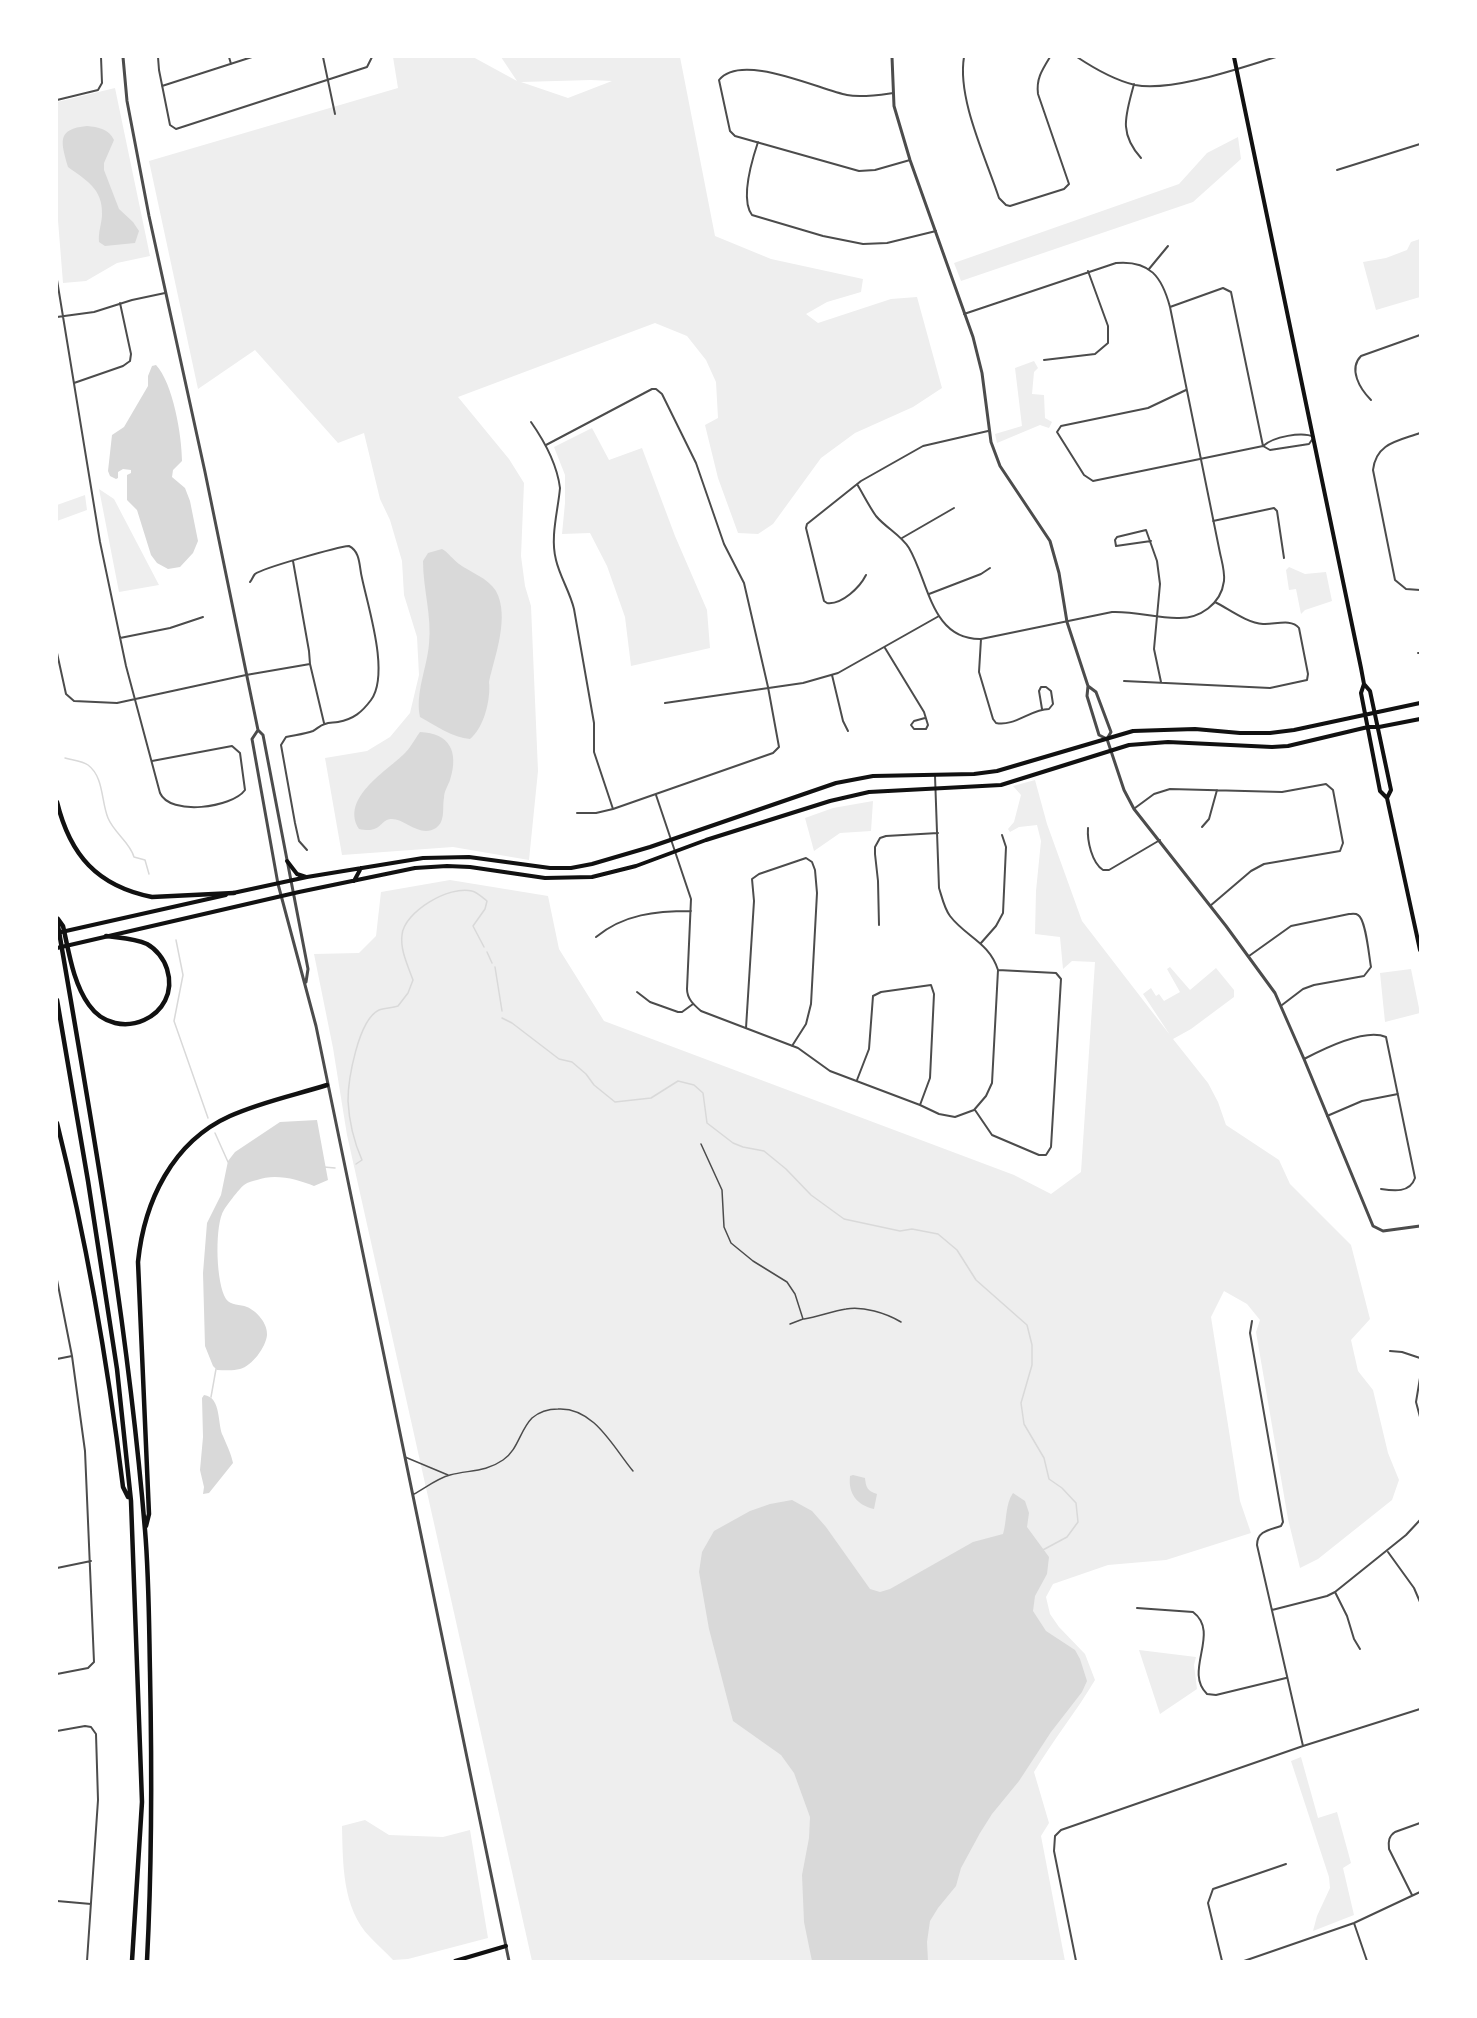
<!DOCTYPE html>
<html>
<head>
<meta charset="utf-8">
<style>
  body { margin:0 }
  #map { position:relative; width:1477px; height:2018px; overflow:hidden; background:#fff; font-family:Commissioner,sans-serif }
  canvas { display:block }
  .frame { position:absolute; inset:0; border:58px solid #fff; pointer-events:none }
</style>
</head>
<body>
<div id="map">
<canvas width="1477" height="2018"></canvas>
<div class="frame"></div>
</div>
<script>
const c = document.querySelector('canvas').getContext('2d');
c.lineJoin = 'round';
function paint(path, color) { c.fillStyle = color; c.fill(path, 'evenodd'); }
function stroke(path, color, width, dash) { c.strokeStyle = color; c.lineWidth = width; c.lineCap = dash ? 'butt' : 'round'; c.setLineDash(dash || []); c.stroke(path); }
const green = new Path2D(`
  M393 57H473L517 81 501 57H680L715 236 771 259 863 279 861 292 827 302 806 314 818 323 891 299 917 297 942 388 913 407 855 433 821 458 773 524 758 534 738 533 718 478 705 425 718 418 716 382 706 360 687 336 655 323 458 397 509 459 524 483 521 556 525 586 531 606 538 771 529 860 453 847 342 855 325 758 367 751 390 737 410 713 419 675 417 637 404 595 402 561 390 520 380 499 364 433 338 443 255 350 198 389 149 161 398 88ZM591 80 612 81 568 98 521 82Z
  M115 88 150 256 117 263 86 281 63 283 57 208V102Z
  M1238 137 1241 159 1193 202 961 281 954 263 1179 184 1207 153Z
  M1420 239V297L1376 310 1363 262 1386 258 1407 250 1411 242Z
  M1034 361 1038 368 1034 372 1032 394 1044 395 1045 418 1052 422 1049 428 1040 425 997 443 995 434 1022 426 1015 368Z
  M592 428 609 460 642 448 675 536 707 610 710 648 631 666 625 617 607 566 590 533 562 534 565 503V475L554 447Z
  M99 489 114 499 159 585 119 592Z
  M85 495 87 510 57 521V505Z
  M1289 567 1305 574 1326 572 1332 601 1305 610 1301 614 1296 589 1289 590 1286 570Z
  M1035 780 1047 824 1082 921 1170 1035 1143 994 1151 988 1156 996 1159 994 1164 1001 1180 992 1167 969 1170 967 1190 990 1216 968 1234 990V997L1191 1029 1173 1039 1208 1083 1218 1102 1226 1125 1279 1160 1290 1184 1351 1245 1370 1319 1351 1340 1358 1371 1373 1390 1388 1453 1399 1480 1392 1500 1318 1559 1300 1568 1288 1519 1256 1332 1260 1320 1247 1304 1224 1291 1211 1317 1240 1501 1251 1533 1166 1560 1108 1565 1053 1584 1046 1597 1050 1614 1059 1627 1085 1654 1095 1680C1076 1712 1053 1740 1034 1772L1049 1823 1041 1836 1065 1961H532L347 1135 333 1048 314 954 359 953 376 936 381 892 450 880 548 896 559 949 604 1021 1014 1175 1051 1194 1081 1172 1095 962 1072 961 1063 969 1060 937 1035 934 1036 891 1041 841 1037 825 1019 827 1010 832 1008 829 1014 822 1021 795 1013 786Z
  M873 801 871 831 840 833 814 851 805 818 833 808Z
  M1411 969 1420 1013 1385 1022 1380 973Z
  M1139 1650 1196 1657 1194 1665 1197 1689 1160 1714Z
  M1301 1757 1318 1818 1337 1812 1351 1863 1343 1868 1354 1915 1313 1931 1317 1916 1330 1888 1329 1877 1291 1761Z
  M365 1820 389 1835 443 1837 470 1830 488 1938 408 1959 393 1960C386 1952 377 1945 370 1937 342 1908 343 1864 342 1826Z`);
const water = new Path2D(`
  M87 126C98 127 109 129 114 140L104 163V170L119 209 133 222 139 231 135 243 105 246 99 242C98 232 102 223 102 214 103 189 86 180 68 167 61 142 56 129 87 126Z
  M156 365C173 383 182 436 182 461L173 470 172 477 185 488 190 501 198 541 193 553 180 567 168 569 157 563 151 555 137 510 127 500V475L131 473V470L123 469 118 472V478L116 479 110 476 108 471 112 435 124 427 148 386V376L152 366Z
  M442 549C449 553 452 559 459 564 470 572 488 578 496 591 510 617 495 655 489 682 491 699 484 728 470 739 453 738 435 725 420 717 415 693 427 668 429 644 432 616 423 589 423 561L428 553Z
  M420 732C450 733 459 752 450 780 448 786 444 791 444 798 442 807 446 821 436 828 420 838 405 819 392 819 379 819 383 834 359 829 340 799 385 772 403 755 410 749 414 740 420 732Z
  M317 1120 328 1180 314 1186C298 1179 274 1173 257 1180 253 1181 248 1182 244 1185 240 1188 224 1208 222 1214 215 1231 216 1283 226 1299 231 1306 240 1304 247 1307 257 1311 268 1324 267 1335 266 1347 252 1366 240 1369 233 1371 224 1370 217 1370L213 1366 205 1346 203 1273 207 1223 221 1195 228 1161 235 1152 280 1122Z
  M204 1395C222 1397 217 1425 223 1436 227 1446 231 1453 233 1463L209 1493 203 1494 204 1487 200 1470 203 1437 202 1398Z
  M853 1475 865 1478C866 1487 867 1491 877 1494L874 1509C857 1505 848 1494 850 1476Z
  M1013 1493 1025 1501 1029 1513 1027 1527 1049 1557 1047 1574 1035 1596 1033 1611 1046 1631 1075 1650 1080 1659 1087 1681 1082 1692 1051 1732 1019 1781 992 1814 980 1833 961 1868 956 1886 938 1908 930 1921 927 1942 928 1961H812L804 1922 802 1875 809 1838 810 1817 794 1773 781 1755 733 1721 709 1629 699 1572 702 1552 714 1531 750 1511 770 1504 792 1500 812 1511 826 1527 870 1589 880 1592 890 1589 973 1542 1003 1534C1007 1521 1005 1504 1013 1493Z`);
const stream = new Path2D(`
  M65 758C71 760 82 761 88 765 104 777 101 801 108 818 114 833 130 842 134 857L145 860 149 874
  M176 940 183 975 174 1021 208 1118
  M487 952 492 963
  M495 967 502 1011
  M502 1018 512 1023 559 1059 572 1062 586 1074 594 1085 615 1102 651 1098 678 1081 694 1085 703 1093 707 1123 733 1143 743 1147 764 1151 786 1169 811 1195 844 1219 900 1231 912 1229 938 1234 957 1250 976 1280 1027 1325 1032 1345V1365L1021 1403 1024 1424 1044 1458 1049 1479 1062 1488 1076 1503 1078 1522 1067 1537 1041 1551
  M215 1133 228 1162
  M356 1164 362 1160C354 1142 349 1120 348 1101 348 1080 358 1020 379 1010 384 1008 392 1008 398 1006L408 993 413 980C408 966 400 950 402 935 404 912 449 885 472 891 477 892 483 898 487 901L485 909 473 926 484 947
  M324 1167 335 1168
  M211 1397 216 1369`);
const service = new Path2D(`
  M701 1144 722 1190 724 1227 731 1243 753 1261 787 1282 795 1294 803 1319 790 1324
  M804 1319C818 1317 832 1311 846 1309 863 1306 886 1313 901 1322
  M405 1457 448 1475
  M414 1494C425 1488 438 1478 450 1475 469 1470 486 1472 503 1460 518 1450 520 1430 532 1418 539 1412 548 1409 558 1409 594 1407 613 1447 633 1471`);
const minor = new Path2D(`
  M158 57 159 70 170 125 176 129 367 67 372 57
  M229 57 231 64
  M323 57 335 114
  M964 57C957 99 986 158 999 198L1006 205 1010 206 1064 189 1069 184 1038 94C1036 79 1042 70 1050 57
  M1077 57C1095 69 1114 80 1135 85 1172 92 1240 68 1276 57
  M1134 84C1126 115 1118 132 1141 158
  M162 86 252 57
  M893 93C879 95 861 98 847 95 818 89 741 52 719 80L730 131 735 136 859 171 875 170 910 160
  M57 100 98 90 102 83 101 57
  M758 142C752 160 740 199 752 215L823 236 863 244 887 243 936 231
  M1337 170 1420 144
  M1149 269 1168 246
  M57 280 100 542 126 666 160 793C170 816 232 808 245 790L240 753 232 746 152 761
  M1170 307 1223 288 1231 292 1263 446
  M57 317 94 312 132 300 165 293
  M1044 360 1095 354 1108 343V326L1088 271
  M74 383 123 366 130 361 131 354 120 303
  M1186 390 1148 408 1061 426 1057 432 1084 475 1093 481 1263 446C1273 437 1302 431 1314 437L1309 444 1270 450 1263 446
  M1371 400C1360 389 1348 369 1361 356L1420 335
  M531 422C545 442 557 464 560 488 558 511 550 537 556 560 560 577 570 592 574 609L594 723V752L613 809
  M1420 433C1398 441 1376 443 1373 470L1395 580 1406 589 1420 590
  M546 445 652 389H656L662 394 696 463 724 544 744 583 768 687 779 747 773 753 613 809 596 813H577
  M857 484C863 494 869 506 876 516 886 528 901 535 909 548 929 582 931 640 981 639L1112 612C1135 611 1155 618 1177 618 1200 619 1221 604 1224 581 1225 572 1222 562 1220 553L1170 307C1162 277 1150 260 1116 263L964 314
  M1213 521 1274 508 1277 511 1284 558
  M902 538 954 508
  M1151 541 1116 546 1115 540 1117 537 1146 530 1157 561 1160 584 1154 649 1161 682
  M293 561 309 651 310 664 324 723
  M866 575C860 587 842 605 827 603L824 601 806 528 807 524 861 481 923 446 988 431
  M250 582C252 580 253 576 255 574 263 568 337 547 349 546 361 552 359 567 362 578 368 607 390 674 371 700 362 712 354 719 338 722 334 723 329 722 325 724 320 725 317 729 313 731 305 734 295 735 286 737L281 745 295 823 299 841 307 850
  M929 594 981 574 990 568
  M120 638 170 628 203 617
  M981 639 979 672 993 719 996 723C1014 727 1031 709 1049 709L1053 704 1051 691 1046 687H1041L1039 691 1042 709
  M885 648 924 712 928 725 926 729H914L911 725 914 721 925 718
  M57 653 66 694 74 701 117 703 246 675 310 664
  M1418 653H1420
  M832 675 843 721 848 731
  M1124 681 1270 688 1307 680 1308 674 1299 628C1291 618 1274 625 1263 624 1247 623 1229 609 1215 602
  M665 703 803 683 838 673 939 616
  M656 795 691 899 687 989C687 999 694 1005 701 1011L798 1048 830 1071 920 1105 939 1114 955 1117 974 1110 986 1096 992 1083 998 970C989 942 966 937 950 916 944 908 942 897 939 888L935 776
  M1135 808 1154 794 1170 789 1282 792 1326 784 1333 790 1343 843 1340 851 1264 864 1251 871 1210 906
  M1202 827 1209 819 1217 790
  M1088 828C1087 841 1092 863 1103 870H1109L1160 840
  M879 925 878 881 875 854V847L880 838 886 836 938 833
  M596 937C624 914 656 911 691 911
  M981 943 996 926 1003 913 1006 847 1002 835
  M1249 956 1291 926 1349 914C1351 914 1356 913 1358 915 1366 919 1369 957 1371 967L1364 976 1314 985 1303 989 1282 1005
  M637 992 650 1002 678 1012H682L693 1004
  M746 1028 754 901 752 879 759 874 806 858 812 862 815 870 817 893 811 1004 806 1024 792 1046
  M1304 1059C1323 1049 1366 1028 1386 1037L1415 1178C1410 1193 1394 1191 1381 1189
  M857 1080 869 1049 873 996 881 992 931 985 934 994 930 1078 920 1105
  M975 1110 992 1135 1039 1155H1046L1051 1147 1061 979 1056 973 998 970
  M1327 1116 1362 1101 1398 1094
  M57 1280 72 1356 85 1451 94 1662 88 1668 57 1674
  M1252 1321 1250 1333 1283 1522 1281 1526C1269 1530 1257 1531 1257 1545L1303 1746
  M1390 1351 1402 1352 1420 1358
  M57 1359 72 1356
  M1420 1378 1416 1402 1420 1417
  M1388 1552 1414 1588 1420 1602
  M57 1568 91 1561
  M1335 1592 1347 1616 1354 1639 1360 1649
  M1137 1608 1193 1612C1221 1633 1183 1671 1207 1694L1216 1695 1286 1678
  M1272 1610 1327 1596 1335 1592 1406 1535 1420 1520
  M57 1731 85 1726 91 1727 96 1734 98 1800 87 1961
  M1412 1895 1389 1849C1388 1841 1389 1836 1395 1832L1420 1823
  M57 1901 91 1904
  M1354 1923 1367 1961
  M1076 1961 1054 1851 1055 1836 1061 1830 1303 1746 1420 1709
  M1222 1961 1208 1903 1213 1889 1286 1864
  M1244 1961 1354 1923 1420 1892`);
const tertiary = new Path2D(`
  M123 57 127 101 149 216 205 472 258 730 263 735 308 969 306 982
  M892 57 894 106 910 160 973 337 982 373 991 442 1000 466 1050 541 1059 573 1067 622 1088 686 1087 696 1099 735 1107 739
  M1088 686 1096 692 1111 732 1107 739
  M258 730 252 739 278 884 316 1026 509 1961
  M1107 739 1124 790 1134 809 1226 926 1275 993 1304 1059 1373 1226 1383 1231 1420 1226`);
const secondary = new Path2D(`
  M1234 57 1361 668 1364 684 1361 693 1380 791 1387 798
  M1364 684 1370 691 1391 790 1387 798
  M1387 798 1420 950
  M287 861 297 874 306 877
  M354 881 361 868
  M233 893 307 877 423 858 469 857 550 868H571L592 864 650 847 836 783 873 776 974 774 997 771 1133 731 1195 729 1240 733H1270L1294 730 1420 703
  M57 933 226 895
  M57 948 299 892 415 868 447 866 470 867 545 878 592 877 636 866 706 840 830 801 869 792 1001 785 1129 745 1168 742 1272 747 1288 746 1368 727H1379L1420 719
  M455 1961 506 1946`);
const motorway = new Path2D(`
  M57 802C70 855 97 886 152 897L234 893
  M58 919 63 926C69 952 73 983 89 1005 117 1045 182 1017 167 969 164 959 156 949 147 944 134 938 120 938 106 936
  M57 920C92 1123 128 1325 145 1530 149 1577 149 1624 150 1672 152 1768 152 1864 147 1961
  M57 1000 88 1181 117 1369 131 1501 142 1802 132 1961
  M57 1123C87 1243 108 1365 123 1487L128 1497
  M146 1526 149 1514 138 1262C144 1202 172 1142 230 1116 261 1102 295 1095 327 1085`);
paint(green, '#eee');
paint(water, '#d9d9d9');
stroke(stream, '#d9d9d9', 1.5);
stroke(service, '#4c4c4c', 1.5);
stroke(minor, '#4c4c4c', 2);
stroke(tertiary, '#4c4c4c', 3);
stroke(secondary, '#111', 4);
stroke(motorway, '#111', 4.5);
</script>
</body>
</html>
